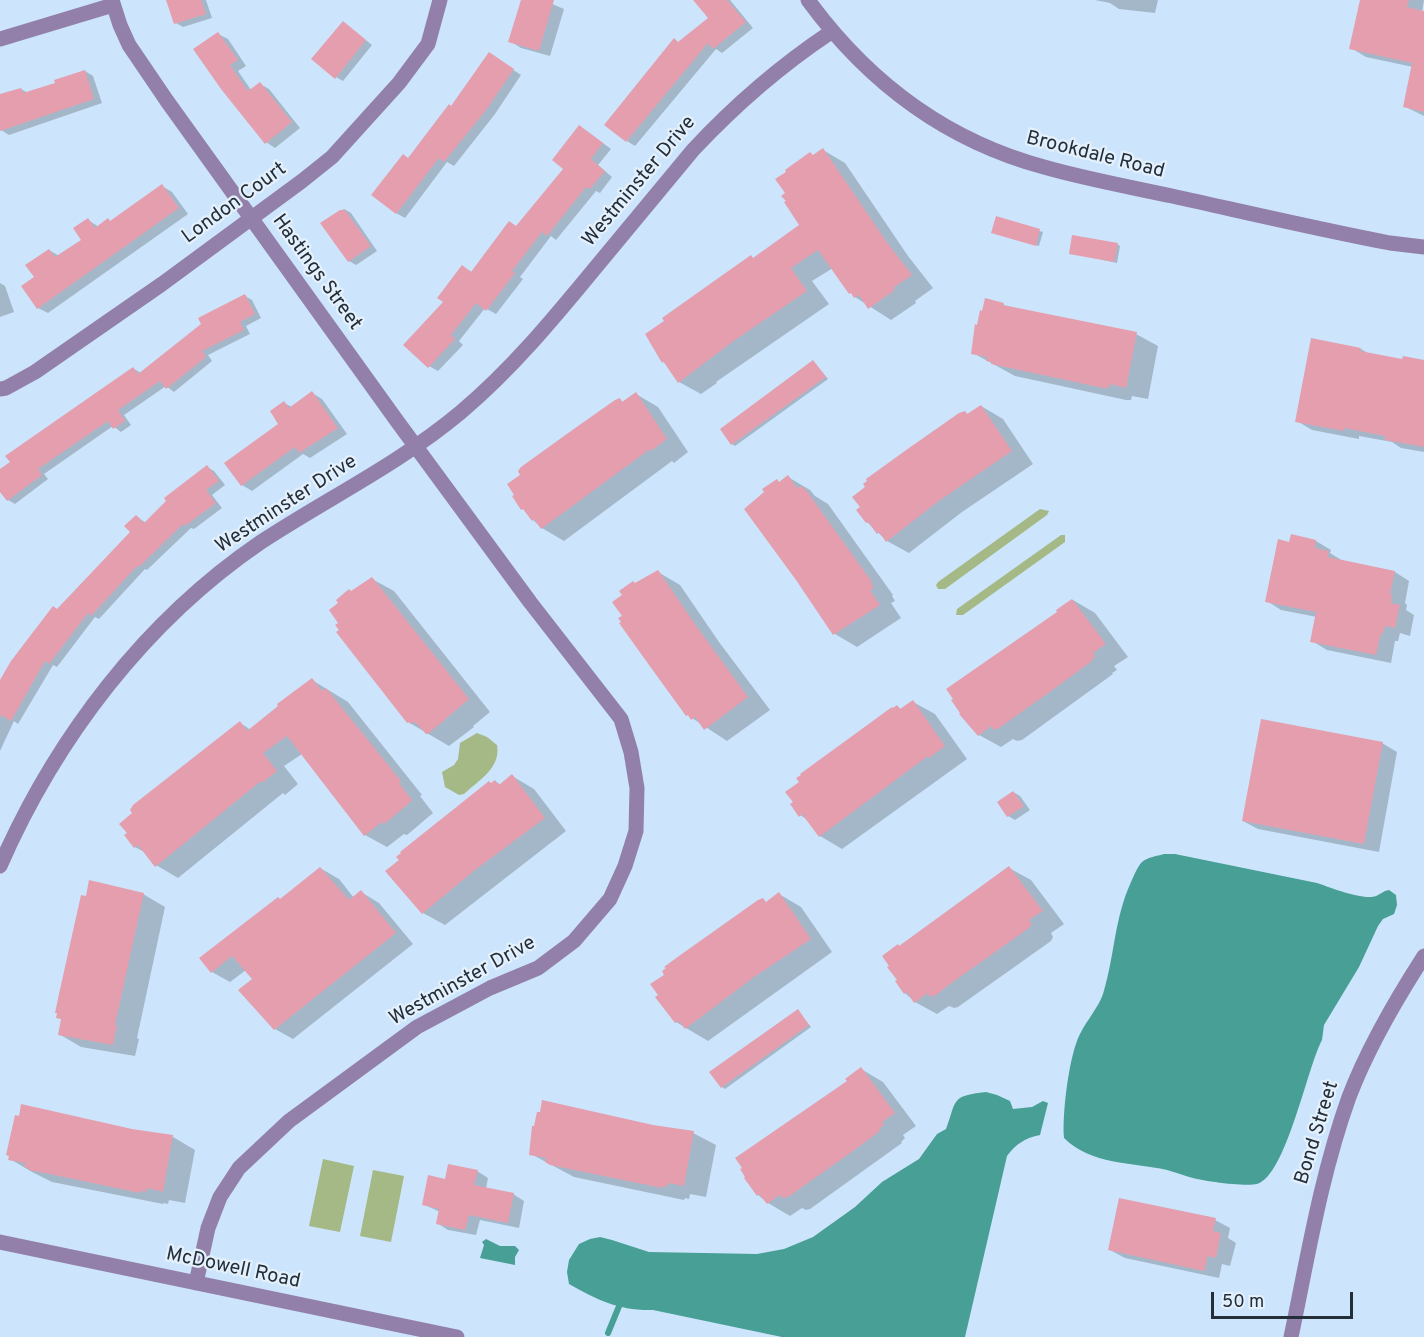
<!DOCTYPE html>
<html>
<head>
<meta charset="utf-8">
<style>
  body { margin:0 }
  #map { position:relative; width:1424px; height:1337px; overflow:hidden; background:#cce5fc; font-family:Overpass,sans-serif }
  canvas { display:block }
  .scale { position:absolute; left:1211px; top:1292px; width:142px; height:27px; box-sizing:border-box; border:3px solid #232e39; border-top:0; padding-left:8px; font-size:18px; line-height:21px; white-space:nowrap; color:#232e39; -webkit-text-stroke:4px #e4f1fc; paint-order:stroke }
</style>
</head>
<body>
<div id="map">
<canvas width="1424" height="1337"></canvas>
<div class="scale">50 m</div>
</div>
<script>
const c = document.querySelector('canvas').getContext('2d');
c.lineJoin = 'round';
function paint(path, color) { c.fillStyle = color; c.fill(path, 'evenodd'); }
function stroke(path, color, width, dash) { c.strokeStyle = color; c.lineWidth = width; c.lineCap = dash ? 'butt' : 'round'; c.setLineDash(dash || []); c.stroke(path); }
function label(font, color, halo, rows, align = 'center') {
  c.font = font + ' Overpass,sans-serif'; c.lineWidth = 4.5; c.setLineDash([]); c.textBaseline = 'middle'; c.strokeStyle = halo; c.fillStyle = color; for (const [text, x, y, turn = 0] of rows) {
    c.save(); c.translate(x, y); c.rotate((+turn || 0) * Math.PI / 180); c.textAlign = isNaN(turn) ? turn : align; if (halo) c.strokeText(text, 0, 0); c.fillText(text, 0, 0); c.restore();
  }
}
const green = new Path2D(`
  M1040 509 1049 511 1047 515 945 589H938L936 585 938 582Z
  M1061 535H1065V542L963 615H956L957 609Z
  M477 733 487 737 497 745C501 768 479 780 464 794L459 795 445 787 442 772 454 765 458 759 460 743Z
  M323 1159 354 1166 340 1232 309 1226Z
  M373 1170 404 1176 391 1242 360 1236Z`);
const water = new Path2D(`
  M1164 854H1175L1317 883C1329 887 1364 901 1376 896 1381 894 1383 891 1389 890L1396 895 1397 905 1394 914 1383 919 1378 926 1359 967 1324 1025 1322 1040C1307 1068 1286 1176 1257 1184 1245 1187 1202 1181 1189 1177 1182 1175 1175 1172 1167 1170 1132 1162 1091 1165 1064 1138 1062 1114 1069 1055 1080 1034 1087 1020 1098 1008 1103 994 1115 955 1114 919 1131 882 1134 876 1137 867 1142 862 1148 857 1157 856 1164 854Z
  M986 1092 997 1095 1010 1101 1013 1109 1032 1107 1043 1101 1048 1103 1040 1135C1025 1138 1016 1144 1007 1156L965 1337H782L653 1310C620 1311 597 1300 569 1284L567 1272 569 1260 579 1244 590 1239 600 1237 612 1240 649 1252 757 1254 784 1249 813 1237 855 1207 882 1182 919 1159 937 1134 946 1129C957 1100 950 1096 986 1092Z
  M486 1239 500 1246H515L519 1250 515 1257V1265L480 1258 484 1245 482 1242Z`);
const shadow = new Path2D(`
  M168 0H206L212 18 183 27 176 23Z
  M523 0H543L564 9 550 56 521 48 510 41Z
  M696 0H730L753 28 722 53 716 49 635 146 627 141 679 43 710 18Z
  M1095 0H1158L1155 13 1119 9 1110 3Z
  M1362 0H1424L1422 12H1424V116L1404 106 1413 67 1366 57 1351 48Z
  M343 22 372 45 343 81 336 77Z
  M218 34 228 39 246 66 238 71 251 90 260 84 269 89 300 128 275 148 266 142 222 88Z
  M497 59 521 75 495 114 454 166 447 162 405 218 396 213 409 159 452 108Z
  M85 71 93 76 102 103 9 135 1 130 0 96 21 89 28 93 57 84Z
  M588 132 611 149 598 165 612 177 600 193 596 191 556 240 551 236 520 277 523 279 496 314 485 308 459 341 463 345 438 371 429 366 445 302 463 267 472 272 517 227 565 168Z
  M823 150 845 163 908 256 933 288 915 301 916 303 891 320 855 297 833 268 812 281 829 304 716 382 717 383 701 394 679 382 667 364 663 362 647 335 751 257 755 259 802 225 815 156Z
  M162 186 172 192 188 214 48 313 38 308 36 278 49 250 59 256 83 240 88 220 99 227 109 220 111 222Z
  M344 209 351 213 377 251 356 265 349 261 322 223Z
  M997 218 1043 232 1039 246 996 234Z
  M1117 244 1120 246 1117 263 1070 253Z
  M0 283 5 286 14 312 0 317Z
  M245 296 252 300 261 318 246 326 250 334 208 355 212 361 174 392 166 386 124 415 131 425 121 432 113 426 44 474 48 479 15 504 8 500 0 489V471L134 369 141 373Z
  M1003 304 1009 308 1136 334 1158 346 1148 399 1132 396 1131 400H1126L1015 376 973 353 978 326Z
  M1361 349 1371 355 1403 361 1424 362V452L1401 448 1392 442 1359 436V439L1312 430 1297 421Z
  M814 362 828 379 735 446 732 444Z
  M312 393 322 399 347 434 310 458 303 454 252 491 242 485 281 424 284 403 292 407Z
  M636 394 658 407 688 452 674 463 672 461 564 541 542 528 533 520 620 400 624 403Z
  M981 406 1003 419 1033 464 962 512 909 553 887 541 867 522 965 412 969 415Z
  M207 467 214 471 225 485 212 495 222 508 194 529 191 528 147 570 145 569 99 619 95 617 57 667 53 665 18 724 14 721 0 751V682L58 611 132 532 136 516 146 523Z
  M788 477 810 490 815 496 828 504 893 595 892 596 895 601 891 603 901 618 857 647 835 634 797 579 780 483Z
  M1292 536 1316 541 1331 550 1330 553 1343 561 1395 572 1409 581 1405 603 1407 605 1406 610 1414 615 1410 636 1400 633 1398 641H1395L1391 663 1327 650 1312 641 1317 617 1281 610 1267 601Z
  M658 572 680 585 719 642 770 710 727 741 692 718 624 616 636 585Z
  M372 579 394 591 490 712 473 726 474 727 449 746 408 722 351 592Z
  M1073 600 1095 613 1128 657 1114 666 1117 670 1112 673 1113 674 1022 740 1017 741 1013 739 1001 747 979 735 1060 612Z
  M312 680 348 702 422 795 420 796 433 813 407 835 404 834 387 847 365 835 302 754 284 766 298 784 285 795 283 793 178 878 156 865 146 853 135 847 240 723 251 730Z
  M913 702 935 714 967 759 842 849 820 836 808 820 800 815 801 782 898 707 902 710Z
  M1382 743 1397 752 1379 852 1258 829 1243 821Z
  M512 776 534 789 566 831 445 925 423 913 495 781 501 785Z
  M1013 792 1020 796 1030 810 1015 820 1008 816Z
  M320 868 339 879 354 898 361 892 379 903 413 944 293 1039 275 1029 254 979 246 970 230 982 212 972 281 900Z
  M1009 868 1031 880 1064 924 1051 933 1053 937 1051 941 958 1007 954 1008 949 1006 937 1014 915 1002 905 993 900 947Z
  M143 894 165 907 137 1038 139 1039 135 1056 81 1047 59 1034 62 1020Z
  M779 894 801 907 832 952 708 1041 676 1022 666 975 668 969 763 900 767 903Z
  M798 1011 811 1027 725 1089 722 1087 712 1073Z
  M861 1069 883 1082 916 1126 903 1135 905 1138 901 1142 902 1143 810 1209 806 1210 802 1208 790 1216 768 1203 758 1195 849 1081Z
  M20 1118 173 1137 195 1150 185 1203 169 1200 168 1204 163 1203V1204L52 1182 32 1172 10 1159Z
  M653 1126 693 1133 716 1145 706 1197 690 1194 689 1199 685 1198 684 1200 574 1177 531 1154Z
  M477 1171 488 1178 486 1189 513 1194 524 1201 519 1228 480 1220 476 1235 448 1230 437 1223 440 1212 423 1204 446 1181Z
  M1215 1220 1230 1228 1228 1238 1236 1243 1230 1266 1222 1264 1219 1278 1125 1258 1110 1250Z`);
const stream = new Path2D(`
  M608 1333 622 1299`);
const building = new Path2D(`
  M166 0H201L206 14 174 24Z
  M521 0H554L539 51 508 42Z
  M693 0H727L746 22 713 49 708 43 626 142 604 125 674 38 678 42 708 18Z
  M1360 0H1409L1407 7 1424 11V112L1403 107 1412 63 1349 49Z
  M343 21 366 40 335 79 311 59Z
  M218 32 238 60 230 65 248 91 260 82 292 122 265 144 221 89 193 49Z
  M489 52 514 69 486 110 444 162 439 158 396 214 371 195 403 154 408 158 449 104 451 106Z
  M85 70 94 99 0 131V94L21 88 23 93 55 83 54 80Z
  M579 125 603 143 591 159 605 171 590 189 586 187 547 236 542 232 512 271 515 273 486 311 476 303 451 335 455 339 428 368 403 345 443 302 437 298 462 265 471 272 509 221 516 226 563 169 552 160Z
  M823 148 886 241 912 275 893 288 895 290 868 309 859 295 854 298 851 293 849 294 818 250 791 268 807 291 735 340 678 383 663 361 662 363 645 334 664 321 662 318 717 279 751 255 753 258 799 225 784 202 786 201 781 196 785 193 775 179 786 172 785 170 810 152 813 155Z
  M162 184 179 208 37 309 21 286 34 277 25 265 49 249 55 257 81 240 73 228 88 218 95 228 108 218 110 221Z
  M340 210H345L371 246 348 262 320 223Z
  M996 216 1040 229 1036 246 991 233Z
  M1072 235 1118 243 1114 262 1069 254Z
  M245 294 255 314 240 322 244 330 202 351 206 357 166 389 160 381 118 410 125 421 113 429 108 421 38 469 42 475 7 501 0 492V469L10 462 5 456 133 367 138 374 201 324 198 318Z
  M985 298 1004 303 1003 305 1137 332 1126 388 1110 384 1109 388H1103L991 364 992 362 986 361 987 357 971 354 975 324 977 325 980 310 982 311Z
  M1311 338 1361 348 1360 351 1402 359 1403 356 1424 360V447L1385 440V436L1344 428V431L1295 422Z
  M813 360 826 377 731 445 720 429Z
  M312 391 338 428 299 453 295 447 241 486 224 463 278 424 270 411 284 401 289 408Z
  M636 392 667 439 651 451 650 449 541 529 534 519 532 521 523 509 521 510 512 496 514 495 507 484 520 475 518 471 521 467 571 431 615 400 620 398 622 402Z
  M981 405 1012 451 940 500 886 542 879 532 877 534 868 522 866 523 856 510 860 507 852 497 865 487 863 484 867 481 866 479 909 448 959 413 965 411 967 414Z
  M207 465 219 481 206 490 216 503 185 526 183 524 139 567 137 566 91 616 88 613 49 664 45 661 11 721 0 715V680L11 661 53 606 57 609 130 532 124 526 136 515 144 523 166 501 164 498Z
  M788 475 797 488 801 486 806 490 872 582 871 583 874 588 870 590 880 605 833 635 796 580 744 509 764 492 762 489 777 479 779 482Z
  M1291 534 1316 540 1315 548 1329 551 1328 557 1395 571 1390 594 1392 595 1391 603 1400 605 1395 628 1385 626 1383 634 1381 633 1376 655 1310 642 1316 612 1265 602 1278 539 1289 542Z
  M658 570 697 627 748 697 704 730 695 717 691 720 688 715 686 716 649 665 619 623 621 622 618 618 622 616 612 602 622 595 619 591 633 581 635 583Z
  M372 577 469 699 428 734H426L415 722 411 724 409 722 407 723 336 632 339 630 335 625 338 623 329 610 338 603 336 600 349 589 351 591Z
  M1072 599 1106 644 1093 653 1095 657 1091 660 1092 661 1058 686 999 728 994 730 991 726 978 736 959 714 960 713 951 700 953 699 946 689 1057 612 1056 610Z
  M312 678 322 691 326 688 401 781 399 783 412 800 407 805 384 824 382 822 364 836 287 736 263 753 277 771 262 783 261 781 155 867 138 845 134 848 124 835 127 833 119 824 132 813 130 810 133 805 240 721 247 731 278 706 277 704Z
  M913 700 945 746 929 758 928 756 819 837 802 814 799 817 790 804 793 802 785 792 799 782 796 778 801 775 800 774 892 707 893 708 897 705 900 709Z
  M1261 719 1383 742 1364 844 1242 821Z
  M512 774 545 818 475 870 422 914 385 871 399 860 396 857 401 853 400 852 489 781 491 783 495 780 499 785Z
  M1013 791 1024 806 1007 817 997 802Z
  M1009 866 1043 911 1029 920 1032 924 1029 928 950 984 936 995 930 997 928 993 914 1003 907 992 904 994 895 981 897 980 887 967 889 966 882 956 898 944 899 946Z
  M320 867 349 900 361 890 396 933 274 1030 238 990 252 979 232 956 211 973 199 958 278 897 280 899Z
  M89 880 144 893 115 1025H117L113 1045 58 1035 61 1019 56 1018 57 1013H55L59 994 81 895 86 896Z
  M779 892 811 939 754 977 685 1029 679 1021 675 1023 655 997 658 995 650 984 664 975 662 971 666 968 664 967 679 956 758 900 763 898 766 902Z
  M798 1009 809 1025 721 1088 709 1072Z
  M861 1067 895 1113 882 1122 884 1125 879 1129 881 1130 853 1151 788 1197 783 1198 780 1195 767 1204 759 1194 757 1196 744 1178 745 1177 740 1169 742 1168 735 1158 847 1081 845 1079Z
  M542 1100 653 1125 694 1131 684 1186 668 1183 667 1187 663 1186 662 1188 628 1181 550 1165 545 1162 546 1158 529 1155 532 1126H534L537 1112H540Z
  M21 1104 132 1129 173 1135 163 1192 147 1188 146 1192 141 1191 140 1193 45 1173 28 1170 29 1168 24 1167 25 1163 8 1160 9 1156 6 1155 15 1115 19 1116Z
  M448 1164 478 1170 474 1185 514 1193 508 1223 469 1215 465 1230 436 1224 439 1209 422 1205 428 1175 445 1179Z
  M1119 1198 1216 1218 1213 1231 1221 1233 1216 1258 1208 1256 1204 1271 1108 1250Z`);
const minor = new Path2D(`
  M112 0 120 25 129 45 167 101 397 421 530 602 621 719 631 752 637 788 636 831 625 866 610 899 574 941 538 968 490 988 417 1027 289 1121 239 1168 220 1197 208 1228 196 1283
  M808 0C868 82 944 140 1044 167 1086 179 1130 187 1172 196 1245 212 1317 229 1390 243L1424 247
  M0 39 113 5
  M0 389 6 388 35 372 162 284 302 181 332 157 399 83 428 44 440 0
  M0 866C56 738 145 621 261 542 328 498 399 464 461 412 512 369 554 318 596 267 628 228 661 189 693 150 735 105 780 66 831 32
  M0 1242 457 1337
  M1291 1337C1308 1256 1321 1175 1349 1097 1368 1047 1395 1001 1424 956`);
const streetNames = [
  ["Brookdale Road",1095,156,14],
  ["Westminster Drive",640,182,-50],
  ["London Court",235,204,-36],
  ["Hastings Street",316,273,54],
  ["Westminster Drive",287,505,-33],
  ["Westminster Drive",463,982,-29],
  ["Bond Street",1318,1133,-73],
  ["McDowell Road",233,1269,12]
];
paint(green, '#a5b987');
paint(water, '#489f95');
paint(shadow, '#0003');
stroke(stream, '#489f95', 6);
paint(building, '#e49ead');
stroke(minor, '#9380aa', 15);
label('20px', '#232e39', '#e4f1fc', streetNames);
</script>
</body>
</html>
